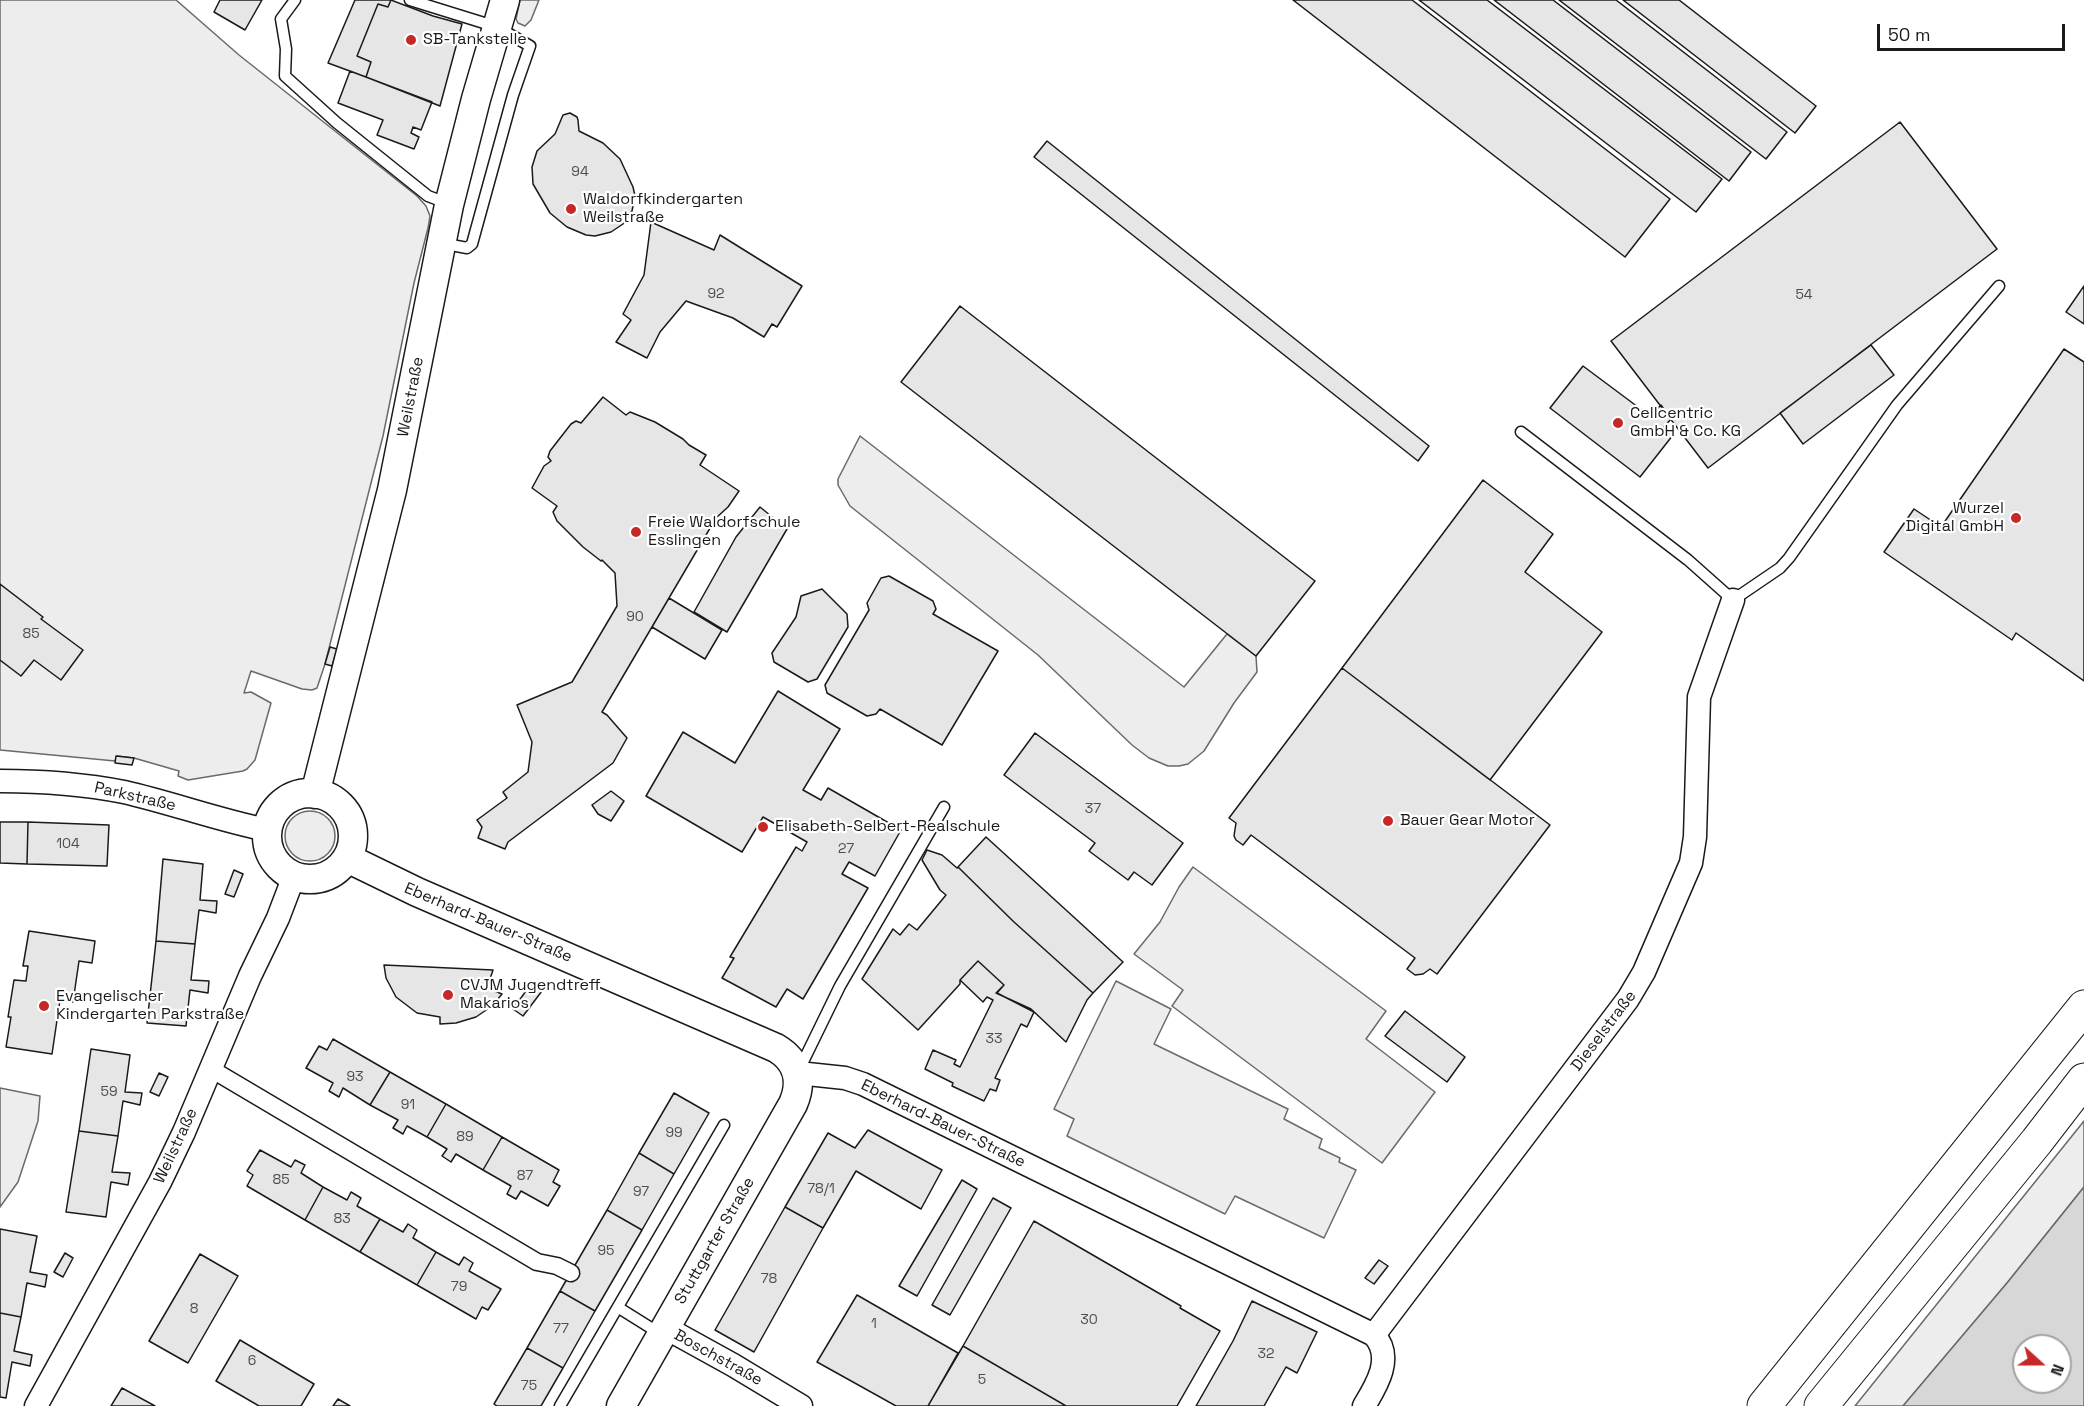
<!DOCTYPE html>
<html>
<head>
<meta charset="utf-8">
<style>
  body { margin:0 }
  #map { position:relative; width:2084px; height:1406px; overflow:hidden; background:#fff; font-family:"Space Grotesk",sans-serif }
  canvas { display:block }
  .north { position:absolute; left:2012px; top:1334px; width:60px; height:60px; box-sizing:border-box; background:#fff; border:2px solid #a3a3a3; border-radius:50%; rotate:111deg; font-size:16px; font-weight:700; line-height:24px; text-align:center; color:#1a1a1a }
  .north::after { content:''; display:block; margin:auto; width:21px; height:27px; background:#c62828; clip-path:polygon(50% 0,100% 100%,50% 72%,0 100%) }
  .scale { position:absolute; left:1877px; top:24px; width:188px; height:27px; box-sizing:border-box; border:3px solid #1a1a1a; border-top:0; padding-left:8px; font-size:18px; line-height:21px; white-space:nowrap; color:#1a1a1a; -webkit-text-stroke:4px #fff; paint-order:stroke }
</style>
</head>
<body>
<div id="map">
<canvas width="2084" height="1406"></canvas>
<div class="north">N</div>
<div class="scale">50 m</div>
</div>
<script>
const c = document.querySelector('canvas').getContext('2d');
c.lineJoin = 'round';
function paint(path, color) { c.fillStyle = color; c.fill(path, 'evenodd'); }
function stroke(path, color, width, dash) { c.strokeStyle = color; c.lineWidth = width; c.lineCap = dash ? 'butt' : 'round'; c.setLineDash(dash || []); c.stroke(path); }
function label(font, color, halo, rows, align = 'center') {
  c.font = font + ' "Space Grotesk",sans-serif'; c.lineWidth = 4.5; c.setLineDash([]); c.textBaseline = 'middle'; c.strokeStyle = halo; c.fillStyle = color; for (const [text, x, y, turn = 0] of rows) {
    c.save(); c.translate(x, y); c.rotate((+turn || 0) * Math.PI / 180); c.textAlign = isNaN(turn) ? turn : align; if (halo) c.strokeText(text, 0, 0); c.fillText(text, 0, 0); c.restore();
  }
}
const built = new Path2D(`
  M0 0H176L239 55 417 196 426 206 430 216 428 228 414 283 383 436 325 664 317 688 312 690 302 689 251 671 244 693 251 692 271 703 255 760 247 769 243 771 188 780 178 776 179 771 134 758 117 756 115 761 0 750Z
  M520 0H539L531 20 525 26 518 23 516 19Z
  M860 436 1184 687 1227 634 1256 656 1257 672 1234 703 1204 751 1188 764 1179 766H1168L1149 758 1132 745 1038 655 850 506 838 485V479Z
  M285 836a25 25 0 1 1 50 0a25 25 0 1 1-50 0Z
  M1193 867 1386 1011 1366 1039 1435 1092 1382 1163 1172 1006 1183 990 1134 954 1160 922 1179 887Z
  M1116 981 1171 1009 1154 1044 1288 1109 1284 1119 1322 1139 1319 1148 1340 1158 1339 1162 1356 1170 1324 1238 1235 1196 1225 1214 1067 1136 1074 1119 1054 1109Z
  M0 1088 40 1096 38 1121 18 1182 0 1207Z
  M2084 1121V1187L2007 1283 1903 1406H1855Z`);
const water = new Path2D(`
  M2084 1187V1406H1903L2007 1283ZM2024 1346H2060V1382H2024Z`);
const building = new Path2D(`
  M220 0H262L245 30 214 12Z
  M355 0H391L388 7 378 4 357 56 371 62 366 77 328 63Z
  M391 0 433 16 462 24 440 106 366 77 371 62 357 56 378 4 388 7Z
  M1293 0H1412L1670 199 1625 257Z
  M1419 0H1487L1722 179 1696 212Z
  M1494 0H1553L1751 152 1729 181Z
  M1559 0H1616L1787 132 1766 159Z
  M1623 0H1679L1816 106 1795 133Z
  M350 71 432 102 421 130 413 127 411 133 419 137 414 149 377 135 383 120 338 103Z
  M570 113 577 117 578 120 579 131 603 143 620 159 633 187 635 196 632 211 623 224 611 232 595 236 586 235 567 227 550 213 533 184 532 167 537 151 555 134 563 115Z
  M1900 122 1997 249 1708 468 1611 341Z
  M1047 141 1429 446 1418 461 1034 157Z
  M651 222 714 250 720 235 802 286 777 327 772 324 764 337 733 318 686 301 660 332 647 358 616 342 631 320 623 314 644 275Z
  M2084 286V324L2066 312Z
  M960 306 1315 581 1256 656 901 382Z
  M1871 345 1894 375 1803 444 1780 413Z
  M2064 349 2084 362V681L2016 633 2012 640 1884 552 1914 509 1941 527Z
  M1583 366 1650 416 1661 405 1671 419 1663 428 1673 435 1640 477 1550 408Z
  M603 397 626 415 630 412 655 422 683 439 689 445 706 455 700 465 739 491 728 507 716 518 602 712 607 715 627 738 613 763 508 842 505 849 478 838 482 827 477 820 507 798 503 792 528 772 532 742 517 705 572 682 617 606 615 573 602 560 601 561 583 547 557 521 553 512 557 506 532 488 544 466 551 461 548 457 550 451 571 424 576 421 581 423Z
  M1483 480 1553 534 1525 572 1602 632 1490 780 1342 668Z
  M760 507 787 529 727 632 694 612 736 537Z
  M889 576 933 601 936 609 933 614 998 651 942 745 880 709 876 714 867 716 827 693 825 685 869 610 867 603 881 578Z
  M0 584 43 617 41 619 83 650 61 680 34 660 21 676 0 660Z
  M822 589 847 614 848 627 817 679 808 682 774 662 772 653 796 617 801 596Z
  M669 598 722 630 705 659 652 627Z
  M330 647 337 649 332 666 325 664Z
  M1342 668 1550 825 1437 974 1430 969 1423 974 1415 975 1407 969 1415 958 1251 835 1243 845 1236 840 1234 836 1236 823 1229 818Z
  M778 691 840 729 803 790 821 800 828 788 901 830 875 876 849 862 842 874 868 888 803 999 787 989 776 1007 722 978 734 958 730 957 796 847 802 851 807 842 763 817 742 852 646 796 683 732 735 763Z
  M1035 733 1183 843 1152 885 1134 872 1128 880 1089 851 1095 843 1004 775Z
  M116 756 134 758 132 765 115 763Z
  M611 791 624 801 611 821 598 814 592 805Z
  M0 822H28L27 864 0 863Z
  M28 822 109 825 107 866 27 864Z
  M986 837 1123 962 1093 993 1014 922 958 867Z
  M927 850 942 855 957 868 958 867 1014 922 1093 993 1087 1000 1066 1042 1031 1009 996 993 1004 985 978 961 960 980V984L918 1030 862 979 893 929 900 935 909 924 917 930 946 895 940 890 922 860Z
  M163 859 203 864 200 900 217 901 216 913 199 910 195 944 156 941Z
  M234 870 243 874 234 897 225 894Z
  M29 931 95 941 92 963 79 961 73 1002 60 1000 52 1054 6 1047 11 1017H8L14 980 26 981 28 966H23Z
  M156 941 195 944 191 980 209 981 208 993 190 990 186 1026 147 1023Z
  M978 961 1004 985 997 993 1034 1012 1027 1027 1021 1024 995 1078 1000 1080 996 1091 990 1089 984 1101 952 1086 953 1083 925 1069 933 1050 956 1060 954 1064 960 1067 993 1000 987 997 983 1002 960 980Z
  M384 965 493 970 487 988 502 994 492 1006 476 1017 456 1023 440 1024V1017L417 1013 396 997 386 978Z
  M531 984 542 991 523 1016 513 1009Z
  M1405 1011 1465 1057 1447 1082 1385 1036Z
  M333 1039 390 1072 370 1105 343 1088 339 1097 329 1091 333 1083 306 1068 319 1046 327 1050Z
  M91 1049 130 1055 125 1092 142 1093 140 1105 123 1101 118 1136 79 1131Z
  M390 1072 446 1104 427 1137 407 1126 403 1134 393 1128 398 1120 370 1105Z
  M159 1073 168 1077 159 1096 150 1092Z
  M674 1093 709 1113 674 1174 639 1153Z
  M446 1104 502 1137 483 1170 456 1154 451 1162 442 1156 447 1149 427 1137Z
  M868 1130 942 1170 921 1209 856 1171 823 1228 785 1207 828 1133 855 1148Z
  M79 1131 118 1136 112 1172 130 1173 128 1185 111 1182 106 1217 66 1212Z
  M502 1137 559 1170 553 1182 560 1186 548 1206 521 1191 516 1199 507 1194 511 1186 483 1170Z
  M260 1150 291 1167 295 1160 305 1165 301 1173 323 1187 305 1220 247 1186 253 1175 247 1171Z
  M639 1153 674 1174 642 1230 607 1210Z
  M962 1180 977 1189 917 1296 899 1286Z
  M323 1187 347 1200 351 1192 361 1198 357 1206 380 1219 360 1252 305 1220Z
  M993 1198 1011 1208 950 1315 932 1305Z
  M785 1207 823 1228 754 1352 715 1330Z
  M607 1210 642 1230 595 1311 560 1291Z
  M380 1219 403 1232 408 1224 417 1230 413 1238 436 1252 417 1285 360 1252Z
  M1034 1221 1181 1306 1180 1308 1220 1331 1177 1406H1066L963 1346Z
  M0 1229 37 1236 30 1272 47 1275 45 1287 27 1283 21 1317 0 1313Z
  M436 1252 459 1265 464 1257 473 1263 469 1271 501 1289 488 1310 482 1307 476 1319 417 1285Z
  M65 1253 73 1258 63 1277 54 1272Z
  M200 1254 238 1276 188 1363 149 1341Z
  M1379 1260 1388 1266 1374 1284 1365 1278Z
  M560 1291 595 1311 563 1368 527 1348Z
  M857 1295 958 1353 928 1406H896L817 1362Z
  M1252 1301 1317 1332 1297 1373 1286 1367 1264 1406H1196L1233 1341Z
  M0 1313 21 1317 14 1351 32 1355 30 1366 12 1362 6 1398 0 1397Z
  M240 1340 314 1384 301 1406H259L216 1381Z
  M963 1346 1066 1406H928Z
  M527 1348 563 1368 541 1406H497L494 1404Z
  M122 1388 155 1406H111Z
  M338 1399 350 1406H333Z`);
const service = new Path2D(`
  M295 0 281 19 286 49 285 76 337 123 428 196 449 204
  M410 0 497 27 530 46 513 95 472 244 467 248 441 243
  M1521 432 1688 560 1733 600 1780 568 1789 558 1897 405 1999 286
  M800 1068 840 986 944 807
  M619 1308 651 1328H664
  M560 1406 724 1125`);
const pedestrian = new Path2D(`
  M211 1069 537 1262 557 1266 571 1273`);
const minor = new Path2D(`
  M0 781C42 781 83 784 124 792 172 803 218 820 267 830
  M798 1073 845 1078 863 1084 1374 1335C1394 1357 1377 1385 1364 1406
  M666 1328 733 1365 801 1406
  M1374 1335 1628 999 1644 972 1691 863 1695 837 1699 697 1733 600
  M36 1406 160 1182 184 1132 250 976 278 918 294 876`);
const tertiary = new Path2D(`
  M267 836a43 43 0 1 1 86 0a43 43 0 1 1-86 0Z
  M315 794 392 490 449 205 476 99 505 0
  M347 858 417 892 776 1048C798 1061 803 1081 793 1104L621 1406`);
const trunk = new Path2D(`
  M1764 1406 2084 1007
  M1821 1406 2037 1141 2084 1080`);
const markers = [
  [411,40,6,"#c62828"],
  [571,209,6,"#c62828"],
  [1618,423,6,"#c62828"],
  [2016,518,6,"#c62828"],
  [636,532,6,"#c62828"],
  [1388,821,6,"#c62828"],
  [763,827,6,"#c62828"],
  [448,995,6,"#c62828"],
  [44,1006,6,"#c62828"]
];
const numberNames = [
  ["94",580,172],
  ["92",716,294],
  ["54",1804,295],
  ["90",635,617],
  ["85",31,634],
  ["37",1093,809],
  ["104",68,844],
  ["27",846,849],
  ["33",994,1039],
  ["93",355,1077],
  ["59",109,1092],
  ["91",408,1105],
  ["99",674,1133],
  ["89",465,1137],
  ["87",525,1176],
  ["85",281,1180],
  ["78/1",821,1189],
  ["97",641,1192],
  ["83",342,1219],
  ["95",606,1251],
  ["78",769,1279],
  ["79",459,1287],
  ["8",194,1309],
  ["30",1089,1320],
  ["1",874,1324],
  ["77",561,1329],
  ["32",1266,1354],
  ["6",252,1361],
  ["5",982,1380],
  ["75",529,1386]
];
const poiNames = [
  ["SB-Tankstelle",423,40],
  ["Waldorfkindergarten",583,200],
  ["Weilstraße",583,218],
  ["Cellcentric",1630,414],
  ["GmbH & Co. KG",1630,432],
  ["Wurzel",2004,509,"right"],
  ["Digital GmbH",2004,527,"right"],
  ["Freie Waldorfschule",648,523],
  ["Esslingen",648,541],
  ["Bauer Gear Motor",1400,821],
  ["Elisabeth-Selbert-Realschule",775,827],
  ["CVJM Jugendtreff",460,986],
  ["Makarios",460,1004],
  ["Evangelischer",56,997],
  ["Kindergarten Parkstraße",56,1015]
];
const streetNames = [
  ["Weilstraße",411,397,-79],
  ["Parkstraße",135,797,13],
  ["Eberhard-Bauer-Straße",488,923,23],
  ["Dieselstraße",1604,1031,-53],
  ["Eberhard-Bauer-Straße",943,1124,26],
  ["Weilstraße",176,1146,-65],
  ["Stuttgarter Straße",715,1241,-60],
  ["Boschstraße",718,1358,29]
];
paint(built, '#ededed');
stroke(built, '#6a6a6a', 1.5);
paint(water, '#d7d7d7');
stroke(water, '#6a6a6a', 1.5);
paint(building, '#e6e6e6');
stroke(building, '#1a1a1a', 1.5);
stroke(service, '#1a1a1a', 13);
stroke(pedestrian, '#1a1a1a', 19);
stroke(minor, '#1a1a1a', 25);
stroke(tertiary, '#1a1a1a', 31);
stroke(trunk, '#1a1a1a', 35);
stroke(service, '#fff', 10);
stroke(pedestrian, '#fff', 16);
stroke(minor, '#fff', 22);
stroke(tertiary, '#fff', 28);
stroke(trunk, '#fff', 33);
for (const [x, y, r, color] of markers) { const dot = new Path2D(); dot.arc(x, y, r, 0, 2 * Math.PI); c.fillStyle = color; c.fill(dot); stroke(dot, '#fff', 2); }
label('14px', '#4d4d4d', null, numberNames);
label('16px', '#1a1a1a', '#fff', poiNames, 'left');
label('16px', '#1a1a1a', '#fff', streetNames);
</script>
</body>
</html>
